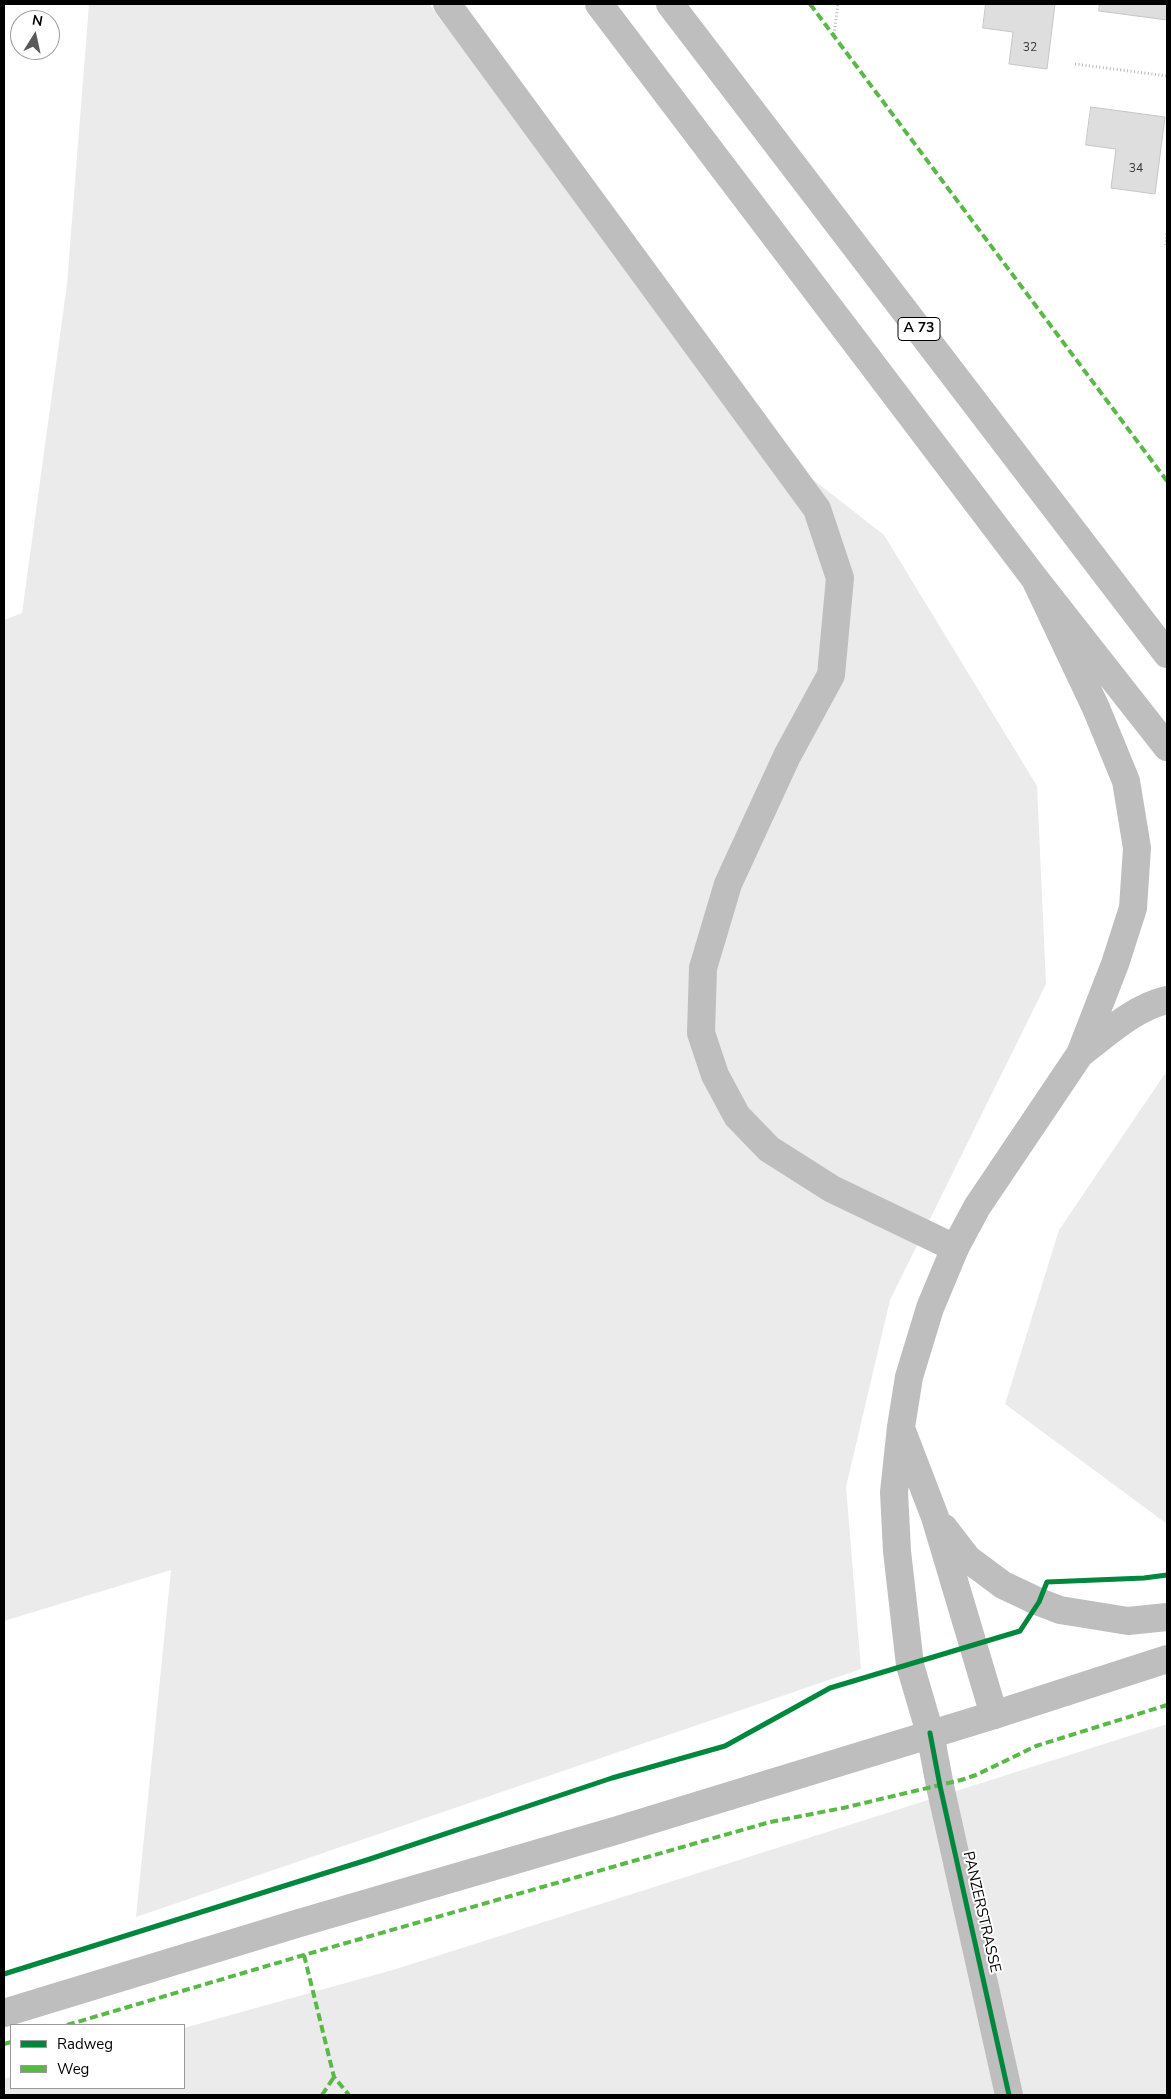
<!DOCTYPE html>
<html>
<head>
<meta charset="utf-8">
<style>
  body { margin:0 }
  #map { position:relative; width:1171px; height:2099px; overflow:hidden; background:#fff; font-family:"Nunito Sans",sans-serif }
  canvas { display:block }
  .frame { position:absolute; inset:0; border:5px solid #000; pointer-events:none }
  .legend { position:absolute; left:10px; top:2024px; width:175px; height:65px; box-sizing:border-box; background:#fff; border:1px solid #999; margin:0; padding:6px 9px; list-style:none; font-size:15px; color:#000 }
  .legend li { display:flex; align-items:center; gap:10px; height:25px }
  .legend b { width:25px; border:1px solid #999 }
  .north { position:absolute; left:10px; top:10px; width:50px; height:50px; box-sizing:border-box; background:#fff; border:1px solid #999; border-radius:50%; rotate:10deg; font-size:14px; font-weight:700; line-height:20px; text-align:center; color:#000 }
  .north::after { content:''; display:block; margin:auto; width:18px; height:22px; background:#595959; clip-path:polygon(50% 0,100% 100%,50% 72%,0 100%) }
</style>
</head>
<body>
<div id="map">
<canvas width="1171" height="2099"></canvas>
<div class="frame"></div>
<ul class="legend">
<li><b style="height:6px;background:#00873e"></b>Radweg</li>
<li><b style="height:6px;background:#58b947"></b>Weg</li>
</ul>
<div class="north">N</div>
</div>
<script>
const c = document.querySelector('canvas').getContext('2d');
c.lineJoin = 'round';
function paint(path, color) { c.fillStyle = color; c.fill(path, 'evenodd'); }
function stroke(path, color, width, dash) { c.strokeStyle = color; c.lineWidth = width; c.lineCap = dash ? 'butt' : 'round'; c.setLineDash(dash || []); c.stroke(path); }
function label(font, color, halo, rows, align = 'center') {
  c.font = font + ' "Nunito Sans",sans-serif'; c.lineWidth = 4; c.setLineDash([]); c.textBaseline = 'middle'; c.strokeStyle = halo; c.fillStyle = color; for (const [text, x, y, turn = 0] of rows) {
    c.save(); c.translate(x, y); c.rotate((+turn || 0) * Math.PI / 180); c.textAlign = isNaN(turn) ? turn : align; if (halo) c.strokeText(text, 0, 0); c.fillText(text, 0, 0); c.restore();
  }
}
const green = new Path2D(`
  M89 4H429L756 435 884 535 1037 786 1046 984 890 1300 846 1487 861 1669 136 1917 171 1570 4 1621V620L22 613 67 284Z
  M1167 1073V1524L1005 1404 1059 1230 1164 1075Z
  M1167 1724V2095H4V2079L11 2077V2088H184V2028L396 1969Z`);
const building = new Path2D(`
  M986 4H1055L1047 69 1009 64 1013 32 983 28Z
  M1100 4H1167V20L1099 11Z
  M1091 107 1165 117 1155 194 1111 188 1116 149 1086 145Z`);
const path = new Path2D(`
  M834 34 838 4
  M1075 64 1167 76
  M1166 245 1167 233`);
const minor = new Path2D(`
  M447 4 817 509 840 578 831 675 787 756 728 884 703 968 701 1033 715 1075 737 1116 769 1149 832 1189 955 1248
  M930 1733 940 1786 1009 2095`);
const major = new Path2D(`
  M4 2013 296 1924 618 1830 994 1715 1167 1659`);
const highway = new Path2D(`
  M599 4 1035 579 1167 747
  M670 4 1167 654
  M1080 1054C1106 1034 1135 1007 1167 1000
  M902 1431 935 1517 994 1715
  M944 1528 968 1559 1003 1585 1039 1602 1060 1610 1128 1621 1167 1617
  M930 1733 910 1665 897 1551 894 1492 901 1427 909 1377 930 1308 955 1248 977 1207 1080 1054 1115 964 1133 908 1137 848 1126 781 1096 708 1035 579`);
const quiet = new Path2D(`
  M810 4 1167 481
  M304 1955 334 2077 349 2095
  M67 2025 304 1955 770 1822 843 1808 961 1780 976 1775 1036 1746 1167 1705
  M4 2044 11 2042
  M322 2095 334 2077`);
const cycleway = new Path2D(`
  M930 1733 940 1786 1009 2095
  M4 1974 370 1859 612 1778 725 1746 830 1688 1020 1631 1039 1602 1047 1582 1144 1578 1167 1575`);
const numberNames = [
  ["32",1030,48],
  ["34",1136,169]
];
const shields = [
  [919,329,42]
];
const shieldNames = [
  ["A 73",919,329]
];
const streetNames = [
  ["PANZERSTRASSE",981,1912,77]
];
paint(green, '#ebebeb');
paint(building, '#dedede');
stroke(building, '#c6c6c6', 1);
stroke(path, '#b9b9b9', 3, [1, 2.5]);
stroke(minor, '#bebebe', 28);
stroke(major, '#bebebe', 28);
stroke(highway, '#bebebe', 28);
stroke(quiet, '#58b947', 4, [8, 4]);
stroke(cycleway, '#00873e', 5);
label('12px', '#383838', null, numberNames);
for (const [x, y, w] of shields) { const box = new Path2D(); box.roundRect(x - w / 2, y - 11.5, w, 23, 4); c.fillStyle = '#fff'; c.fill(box); stroke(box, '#000', 1); }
label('bold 14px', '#000', null, shieldNames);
label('15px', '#000', '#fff', streetNames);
</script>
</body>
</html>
